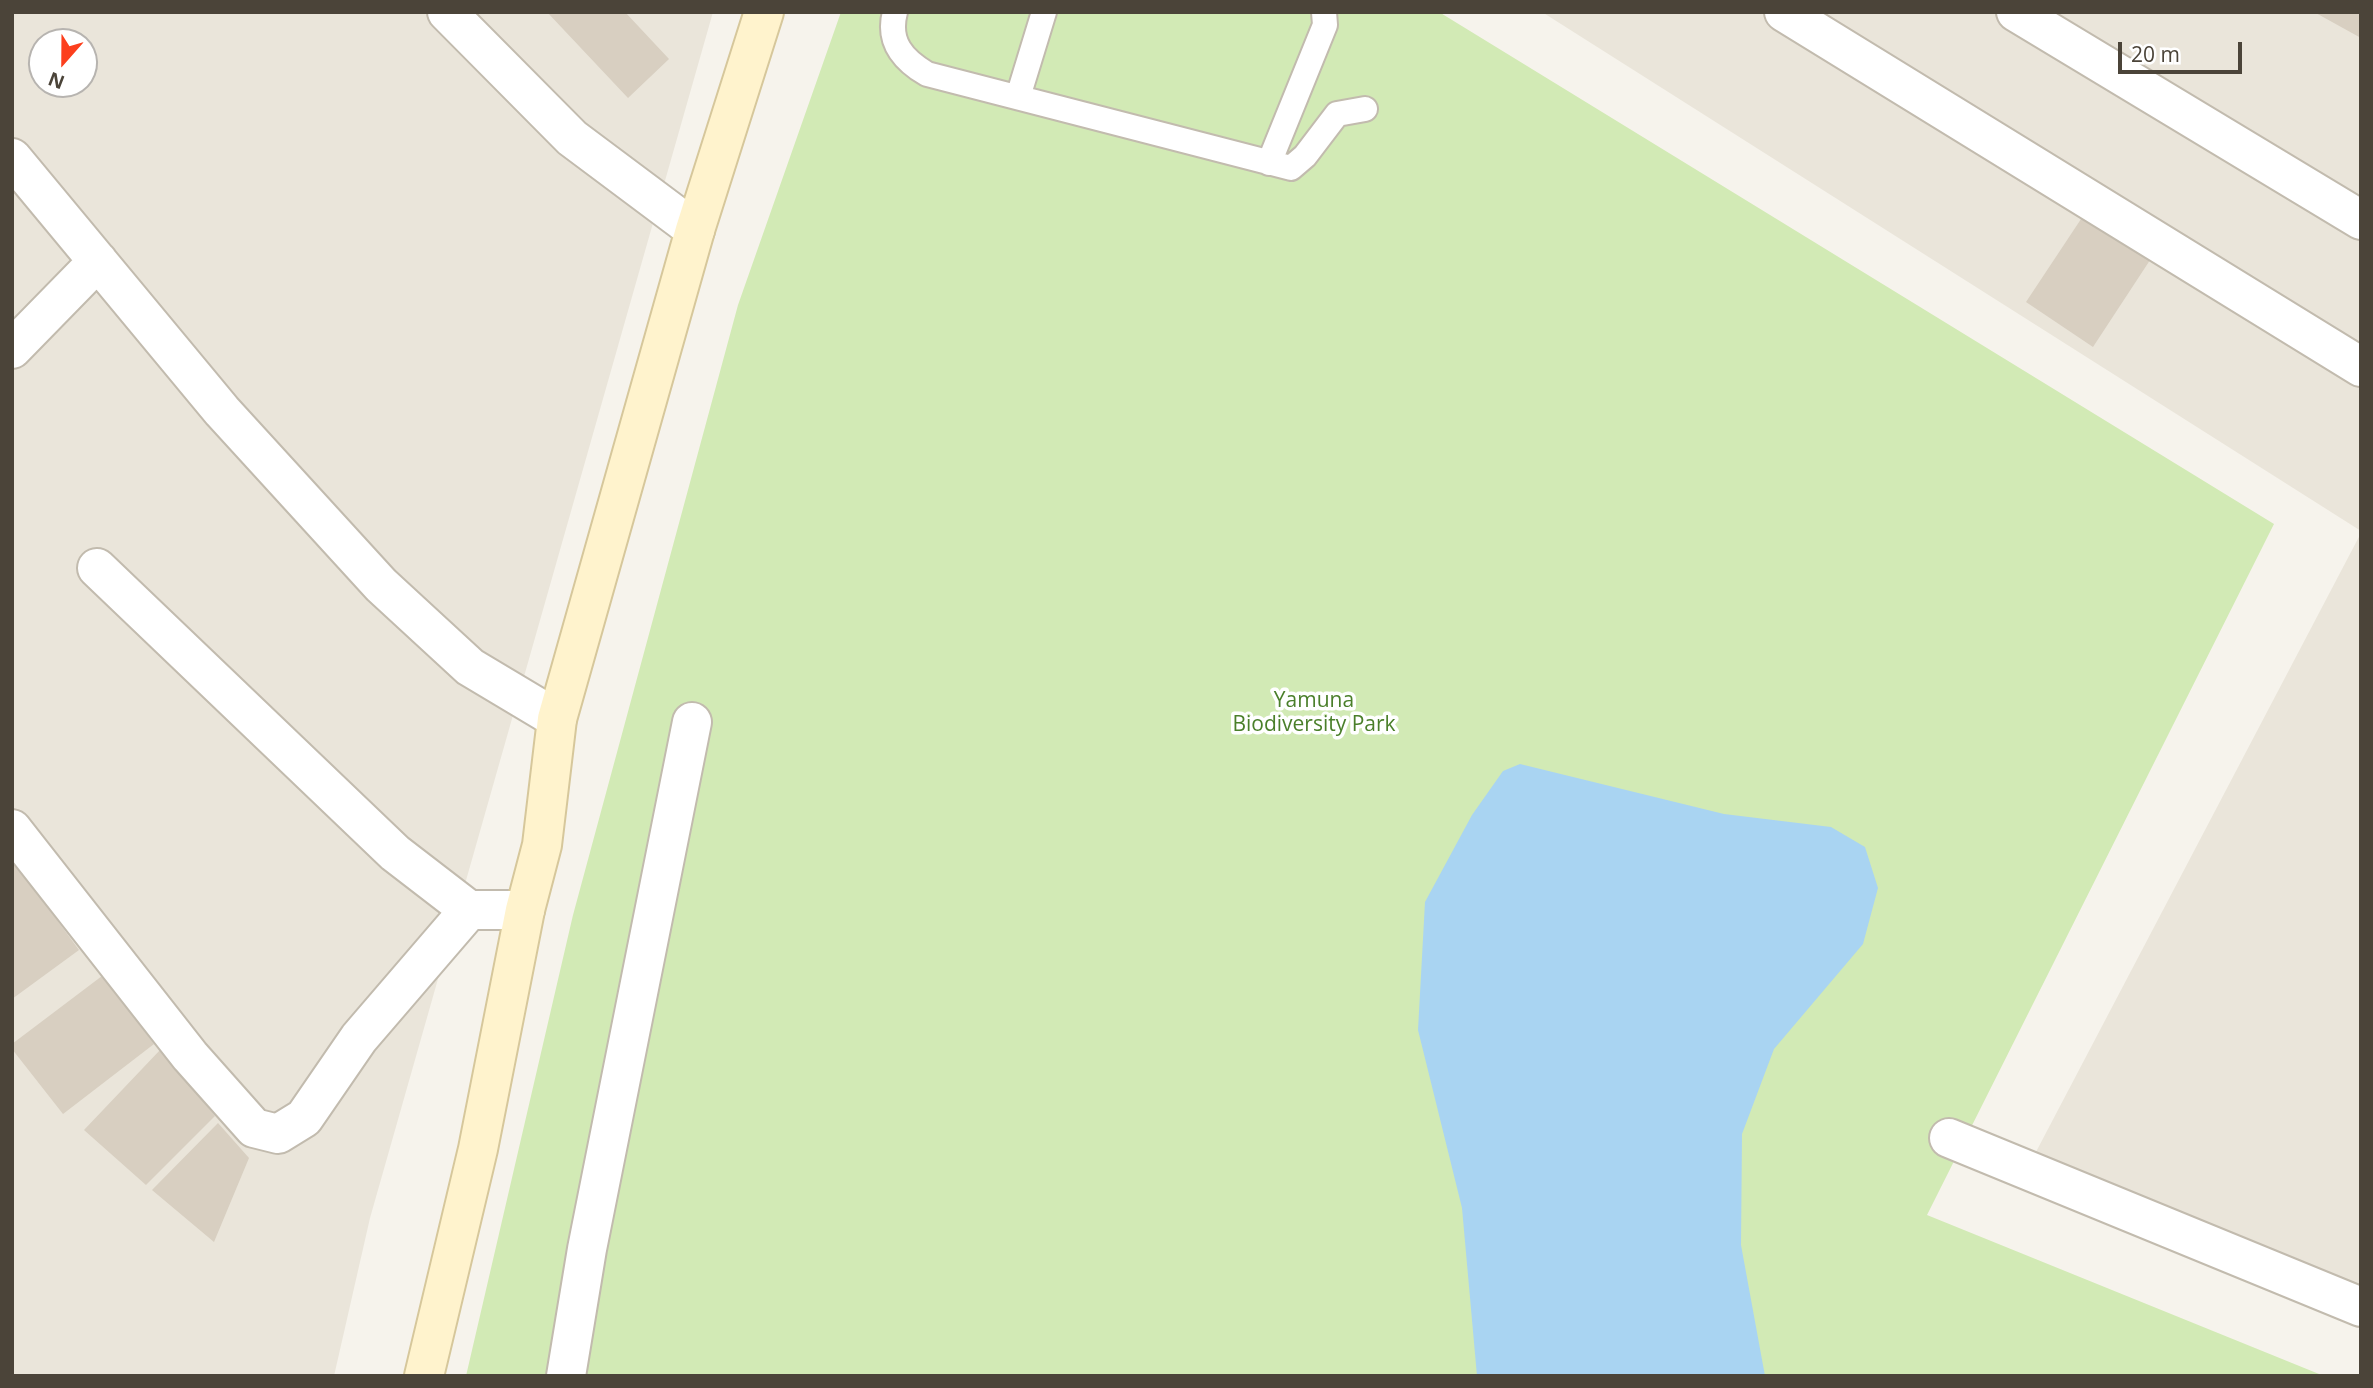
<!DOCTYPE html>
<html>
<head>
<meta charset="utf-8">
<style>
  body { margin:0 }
  #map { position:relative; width:2373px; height:1388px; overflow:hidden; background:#f6f3ec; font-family:"Open Sans",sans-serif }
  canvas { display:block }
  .frame { position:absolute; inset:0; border:14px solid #4b4439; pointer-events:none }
  .north { position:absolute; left:28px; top:28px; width:70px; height:70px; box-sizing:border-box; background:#fff; border:2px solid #b7b4b0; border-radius:50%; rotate:201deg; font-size:19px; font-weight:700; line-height:28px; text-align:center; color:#4b4439 }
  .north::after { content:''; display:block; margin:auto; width:24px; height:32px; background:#fc3f1d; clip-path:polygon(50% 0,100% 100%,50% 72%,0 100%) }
  .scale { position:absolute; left:2118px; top:42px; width:124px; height:32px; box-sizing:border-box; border:4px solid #4b4439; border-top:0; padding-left:9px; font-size:21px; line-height:24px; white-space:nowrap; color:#4b4439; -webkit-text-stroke:5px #fff; paint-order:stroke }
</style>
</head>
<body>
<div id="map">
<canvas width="2373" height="1388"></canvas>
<div class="frame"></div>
<div class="north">N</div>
<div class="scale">20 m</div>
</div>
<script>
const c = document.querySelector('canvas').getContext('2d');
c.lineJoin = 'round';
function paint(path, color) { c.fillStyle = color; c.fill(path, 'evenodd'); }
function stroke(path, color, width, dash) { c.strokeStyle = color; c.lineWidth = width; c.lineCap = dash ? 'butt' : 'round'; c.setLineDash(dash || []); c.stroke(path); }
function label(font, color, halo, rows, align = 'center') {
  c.font = font + ' "Open Sans",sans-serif'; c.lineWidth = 7; c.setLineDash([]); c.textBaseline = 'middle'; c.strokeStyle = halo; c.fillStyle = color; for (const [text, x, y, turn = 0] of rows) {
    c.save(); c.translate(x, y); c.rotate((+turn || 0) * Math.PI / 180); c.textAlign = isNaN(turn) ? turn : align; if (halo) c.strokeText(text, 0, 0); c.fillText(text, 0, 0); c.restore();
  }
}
const residential = new Path2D(`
  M12 12H713L370 1218 334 1376H12ZM42 42H84V84H42Z
  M1542 12H2361V531Z
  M2361 533V1317L2027 1169Z`);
const green = new Path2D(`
  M841 12H1439L2274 524 1927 1215 2324 1376H466L573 915 738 305Z`);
const water = new Path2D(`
  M1520 764 1724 814 1831 827 1865 847 1878 888 1863 944 1774 1049 1742 1134 1741 1245 1765 1376H1477L1462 1208 1418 1030 1425 902 1472 815 1503 771Z`);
const building = new Path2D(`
  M547 12H625L669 59 628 98Z
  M2314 12H2361V38Z
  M2087 210 2154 254 2093 347 2026 302Z
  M12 859 79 950 12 999Z
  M102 976 154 1044 63 1114 12 1049V1044Z
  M161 1049 215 1116 146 1185 84 1130Z
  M218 1123 249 1158 214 1242 152 1190Z`);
const lane = new Path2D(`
  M895 12C887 42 903 60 927 74L1291 168 1305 156 1337 114 1365 109
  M1018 97 1044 12
  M1269 163 1325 25 1324 12`);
const street = new Path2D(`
  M447 12 572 138 695 230
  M1784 12 2361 367
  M2016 12 2361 220
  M12 158 222 411 381 585 470 667 557 719
  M12 349 98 261
  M97 568 395 853 469 910H525
  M12 829 190 1056 254 1128 278 1134 304 1118 359 1038 469 910
  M1949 1138 2361 1307
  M566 1376 587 1249 692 722`);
const secondary = new Path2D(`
  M424 1376 478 1149 525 910 542 845 557 719 695 230 764 12`);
const parkNames = [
  ["Yamuna",1314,701],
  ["Biodiversity Park",1314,725]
];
paint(residential, '#eae5da');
paint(green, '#d2eab5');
paint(water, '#a9d4f2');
paint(building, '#d8cfc1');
stroke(lane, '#c2bbae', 28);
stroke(street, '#c2bbae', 42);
stroke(secondary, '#d6c79b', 42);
stroke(lane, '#fff', 24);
stroke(street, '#fff', 38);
stroke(secondary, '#fff3cd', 38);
label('21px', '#4a7f2a', '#fff', parkNames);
</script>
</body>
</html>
